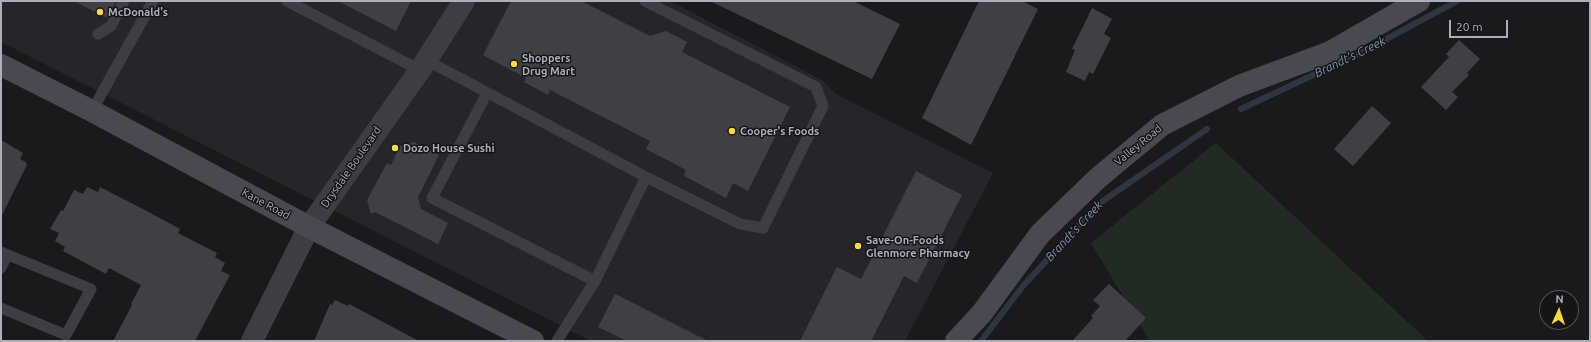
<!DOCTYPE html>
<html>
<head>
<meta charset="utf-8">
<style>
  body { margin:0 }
  #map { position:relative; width:1591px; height:342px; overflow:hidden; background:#1a1a1c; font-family:Ubuntu,sans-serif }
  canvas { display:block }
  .frame { position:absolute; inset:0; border:2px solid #acaebc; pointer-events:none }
  .north { position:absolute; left:1539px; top:290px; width:40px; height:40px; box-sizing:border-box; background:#151517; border:1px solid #515259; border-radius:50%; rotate:3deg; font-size:11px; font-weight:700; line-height:16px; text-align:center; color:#acaebc }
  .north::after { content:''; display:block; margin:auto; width:14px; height:18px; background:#fada34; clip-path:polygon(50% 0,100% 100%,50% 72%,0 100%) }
  .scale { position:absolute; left:1449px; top:20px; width:59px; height:18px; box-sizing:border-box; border:2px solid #acaebc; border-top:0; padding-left:5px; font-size:12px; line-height:14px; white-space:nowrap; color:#acaebc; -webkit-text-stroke:3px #151517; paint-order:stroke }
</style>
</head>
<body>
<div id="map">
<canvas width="1591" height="342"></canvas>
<div class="frame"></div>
<div class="north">N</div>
<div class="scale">20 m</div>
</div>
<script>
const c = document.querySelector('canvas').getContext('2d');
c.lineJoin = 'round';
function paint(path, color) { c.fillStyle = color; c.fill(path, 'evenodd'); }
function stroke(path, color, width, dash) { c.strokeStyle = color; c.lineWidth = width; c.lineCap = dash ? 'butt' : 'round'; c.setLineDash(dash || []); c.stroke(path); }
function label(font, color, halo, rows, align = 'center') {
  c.font = font + ' Ubuntu,sans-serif'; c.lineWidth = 3; c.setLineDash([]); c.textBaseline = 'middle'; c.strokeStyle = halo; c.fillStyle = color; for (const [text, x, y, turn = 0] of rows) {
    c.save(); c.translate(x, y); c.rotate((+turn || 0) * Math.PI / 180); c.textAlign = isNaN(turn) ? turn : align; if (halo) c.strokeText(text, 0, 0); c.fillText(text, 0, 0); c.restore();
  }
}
const built = new Path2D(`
  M1 1H670L822 80 836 94 993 173 905 341H591L1 42Z`);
const green = new Path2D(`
  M1216 143 1428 341H1150L1091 243Z`);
const stream = new Path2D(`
  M1241 109 1366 50 1457 1
  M981 341 1023 286 1100 203 1207 129`);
const building = new Path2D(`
  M74 1H116L107 18Z
  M338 1H411L396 31Z
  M511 1H581L650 36 666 31 687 42 682 52 790 107 748 191 733 183 726 198 684 176 686 170 646 149 650 141 550 90 548 95 524 82 526 78 483 55Z
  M710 1H853L900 24 872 79Z
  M979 1H1022L1038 9 971 145 922 118Z
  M1092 8 1112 19 1104 34 1111 38 1093 74 1089 72 1085 81 1066 72 1075 50 1072 49Z
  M1459 40 1480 59 1467 73 1469 75 1452 92 1458 97 1446 110 1421 87 1449 57 1446 54Z
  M1372 106 1391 123 1353 166 1334 149Z
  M1 140 23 153 20 159 26 162 27 165 1 217Z
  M414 142 439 155 418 197 421 209 448 223 438 244 375 212 371 214 367 200 387 163 391 165 400 146Z
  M916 171 962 195 917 283 904 276 871 341H800L837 267 861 279Z
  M87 187 98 192 100 187 143 209 180 229 178 233 217 253 215 257 225 263 221 271 230 275 195 341H113L132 305 131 304 141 285 109 268 106 274 63 251 65 247 55 241 59 233 50 229 61 210 63 211 74 190 83 194Z
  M1109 284 1146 318 1125 341H1072L1093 318 1091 316 1100 306 1093 300Z
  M615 294 708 341H627L598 327Z
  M335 300 348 306 349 304 419 341H314L330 304 332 305Z`);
const lane = new Path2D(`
  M287 1 420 70
  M645 1 816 87 823 106 763 228 740 224 646 177
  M98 34 111 26 124 1
  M426 60 646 177 595 281 557 341
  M487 93 432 198 595 281
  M92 111 153 1
  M1 252 91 289 66 335 1 308
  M1 268 7 255`);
const street = new Path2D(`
  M252 341 309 227 420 70 464 1`);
const secondary = new Path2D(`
  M1 65 92 111 309 227 533 341
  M956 341 982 313 1040 234 1098 178 1162 125 1239 86 1330 52 1419 1`);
const markers = [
  [100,12,4,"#fada34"],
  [514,64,4,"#fada34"],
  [732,131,4,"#fada34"],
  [395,148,4,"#fada34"],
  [858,246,4,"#fada34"]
];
const poiNames = [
  ["McDonald's",108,12],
  ["Shoppers",522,58],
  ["Drug Mart",522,71],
  ["Cooper's Foods",740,131],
  ["Dozo House Sushi",403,148],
  ["Save-On-Foods",866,240],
  ["Glenmore Pharmacy",866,253]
];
const streetNames = [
  ["Valley Road",1138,145,-39],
  ["Drysdale Boulevard",351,167,-55],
  ["Kane Road",266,204,28]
];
const waterNames = [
  ["Brandt's Creek",1350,57,-26],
  ["Brandt's Creek",1074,231,-47]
];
paint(built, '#26262a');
paint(green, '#212b24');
stroke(stream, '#2f3642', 6);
paint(building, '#403f44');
stroke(lane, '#3d3d44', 11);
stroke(street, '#3d3d44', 22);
stroke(secondary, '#494952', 22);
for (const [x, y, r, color] of markers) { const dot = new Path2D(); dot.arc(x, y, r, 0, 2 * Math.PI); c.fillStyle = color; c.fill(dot); stroke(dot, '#151517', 1.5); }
label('bold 11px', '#acaebc', '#151517', poiNames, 'left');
label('11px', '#acaebc', '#151517', streetNames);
label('italic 12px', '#8295b8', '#151517', waterNames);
</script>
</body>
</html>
